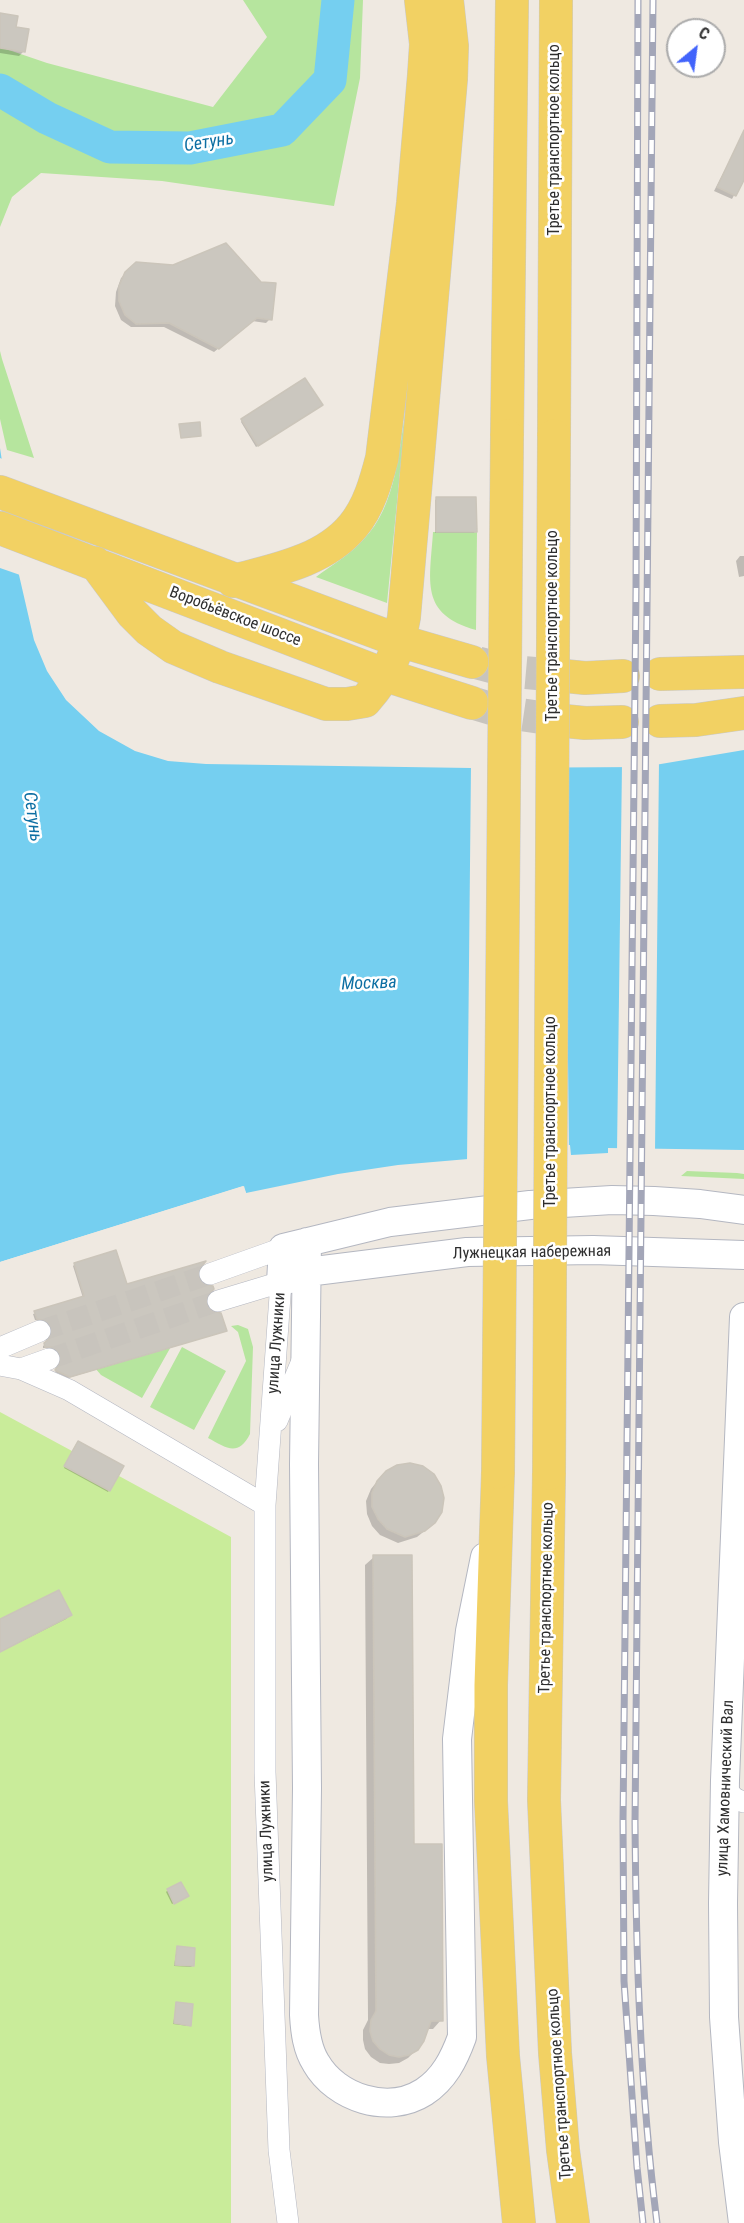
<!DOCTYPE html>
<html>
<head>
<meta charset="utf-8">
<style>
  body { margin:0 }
  #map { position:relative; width:744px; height:2223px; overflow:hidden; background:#efe9e1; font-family:"Roboto Condensed",sans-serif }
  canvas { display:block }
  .north { position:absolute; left:666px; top:18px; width:60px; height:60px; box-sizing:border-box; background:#fff; border:2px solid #ababab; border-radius:50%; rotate:29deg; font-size:16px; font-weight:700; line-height:24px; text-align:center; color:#2e2e2e }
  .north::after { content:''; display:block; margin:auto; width:21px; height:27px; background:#4264fb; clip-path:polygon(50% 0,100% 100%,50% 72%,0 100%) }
</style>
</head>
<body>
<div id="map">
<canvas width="744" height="2223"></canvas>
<div class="north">С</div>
</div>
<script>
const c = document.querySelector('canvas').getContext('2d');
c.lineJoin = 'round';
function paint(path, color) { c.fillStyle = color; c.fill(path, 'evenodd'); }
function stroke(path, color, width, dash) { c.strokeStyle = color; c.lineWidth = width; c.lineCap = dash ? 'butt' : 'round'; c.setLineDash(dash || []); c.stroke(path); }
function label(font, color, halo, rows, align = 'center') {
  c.font = font + ' "Roboto Condensed",sans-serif'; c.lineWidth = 5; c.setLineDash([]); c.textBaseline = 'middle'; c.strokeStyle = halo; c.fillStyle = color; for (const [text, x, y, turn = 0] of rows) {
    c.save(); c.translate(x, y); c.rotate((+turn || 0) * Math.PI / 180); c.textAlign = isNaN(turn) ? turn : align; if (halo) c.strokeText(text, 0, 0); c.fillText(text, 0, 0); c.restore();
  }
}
const green = new Path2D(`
  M243 0H363L360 78 334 206 162 181 41 173 12 197 0 227V47L47 63 213 107 267 37Z
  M0 351 2 359 34 458 7 450 0 419Z
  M407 402 387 603 316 577C332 565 349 555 363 540 397 506 399 447 407 402Z
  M433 532H477L476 630C419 614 430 581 433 532Z
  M687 1171 737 1173 744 1174V1179L681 1176Z
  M238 1325 248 1329 253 1347 250 1434C238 1458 225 1447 208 1438L246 1361 238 1332 231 1326Z
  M173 1343 142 1398 101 1375 95 1368Z
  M182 1347 226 1371 194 1430 150 1407Z`);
const pitch = new Path2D(`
  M0 1412 72 1451 78 1441 124 1466 119 1476 231 1537V2223H0Z`);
const water = new Path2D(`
  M0 448 19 575 34 640 47 671 66 700 99 731 135 751 168 761 206 764 471 768 643 767 744 750V1150L608 1148V1153L571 1155 570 1145 480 1148V1158L398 1165 338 1174 246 1193 243 1186 0 1262Z`);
const pier = new Path2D(`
  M0 458 5 460 23 576 0 568Z
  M659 761 655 1151H617L622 764Z
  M565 764 569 1157 567 1148 482 1151 481 1161 467 1162 471 765Z
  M244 1186 247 1196 244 1195 242 1190 0 1265V1262Z`);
const shadow = new Path2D(`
  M0 15 15 28 23 52 19 56 0 53Z
  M744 132V177L732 199 714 191Z
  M136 263 270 319 266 323 252 321 214 352 164 327H131L121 320 115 306 116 292 121 278Z
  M319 407 256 447 241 422 242 420Z
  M437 499 475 531 474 533H435V500Z
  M740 556H744V576L739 577 736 561Z
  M75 1264 126 1286 196 1271V1278L204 1297V1305L223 1332 68 1378 55 1372 60 1365 59 1356 50 1348H43V1346L49 1341 51 1329 45 1322 35 1320 33 1314 83 1298 73 1266Z
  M77 1445 109 1490 108 1492 64 1468Z
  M379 1479 427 1529 417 1537 398 1543 380 1535 372 1526 367 1514 366 1501 371 1489Z
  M374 1557 412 1845 441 2020 433 2029H427L417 2049 408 2058 399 2063 389 2064 380 2063 371 2057 365 2049 363 2040V2030L368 2020 365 1565Z
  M70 1615 66 1619 0 1652V1621Z
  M168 1890 185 1897 172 1904 166 1892Z
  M177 1948 192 1966 191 1967 174 1966Z
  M177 2003 189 2025 188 2026 173 2024Z`);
const river = new Path2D(`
  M0 90 47 118 110 147 190 148 282 130 330 80 338 0`);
const building = new Path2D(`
  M0 13 18 16 16 27 29 29 25 52 0 48Z
  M744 130V180L736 196 717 187Z
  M226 243 261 282 276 283 272 320 257 318 219 349 169 323 136 324 125 315 119 301V286L125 272 136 262 173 265Z
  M305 378 323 405 258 446 241 419Z
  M200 422 201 436 181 438 179 424Z
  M436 497H476L477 532H436Z
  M116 1250 127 1284 206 1261 198 1271V1278L202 1284 213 1286 214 1289 206 1298V1304L210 1311 221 1313 227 1331 70 1377 55 1370 61 1362V1354L52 1347H45L44 1343 50 1338 52 1327 47 1321 37 1319 34 1311 84 1296 74 1263Z
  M78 1441 124 1466 110 1491 64 1466Z
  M410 1463 423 1466 434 1474 441 1486 444 1498 442 1512 435 1523 425 1531 405 1537 387 1529 378 1519 372 1507V1493L377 1481 386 1471 397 1465Z
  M373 1555H412L414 1844H442L443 2021H431L424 2041 418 2050 409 2055 399 2057 389 2055 380 2049 373 2041 370 2031 371 2020 376 2011Z
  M59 1590 72 1615 0 1652V1619Z
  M181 1882 189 1896 174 1904 167 1889Z
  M177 1946 195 1948 194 1966 175 1965Z
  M176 2002 193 2004 191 2026 174 2023Z`);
const streetTunnel = new Path2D(`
  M40 1331 210 1274
  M49 1359 218 1301`);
const primaryTunnel = new Path2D(`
  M478 663 508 671 565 676
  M476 704 503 712 565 721`);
const street = new Path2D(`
  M210 1274 283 1248
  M218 1301 281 1282 265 1505V1772L279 2150 288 2223
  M0 1348 40 1331
  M0 1365 21 1369 69 1390 265 1505
  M21 1369 49 1359
  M277 1421 302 1361
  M725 1780C727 1792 732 1799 744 1802`);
const secondary = new Path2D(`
  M744 1210 700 1204 654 1201 612 1200 530 1205 390 1222 283 1248 281 1282 307 1272 467 1252 593 1250 744 1255
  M307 1242 304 1464 307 1788 304 2015C305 2032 307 2049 316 2063 336 2098 388 2115 424 2092 444 2079 454 2059 462 2037L457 1739 470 1631 485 1557
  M743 2223 733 2142 724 2017 723 1903 725 1780 744 1317`);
const primary = new Path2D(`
  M507 436 512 0
  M554 436 556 0
  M0 492 400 641 472 662
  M0 528 385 675 472 703
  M95 563 132 613 149 630 173 647 220 667 326 704H347L365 701C390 672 398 653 404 617L451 79 452 46 447 0
  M233 581C275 570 324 561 353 526 369 507 376 481 382 458L413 203 424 75 426 44 421 0
  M660 674 744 672
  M565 676 585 678 623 676
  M565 721 585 723 622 722
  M660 721 696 720 744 713
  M498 1472 491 1685V1801L503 2056 519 2223
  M549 1473 544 1800 555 2053 563 2150 573 2223`);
const rail = new Path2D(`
  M638 0 636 589 623 1821 624 1981 637 2167 643 2223
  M653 0 635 1821C636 1955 640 2089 657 2223`);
const primaryBridge = new Path2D(`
  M498 1472 507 436
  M549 1473 554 436`);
const streetNames = [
  ["Третье транспортное кольцо",555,140,-90],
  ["Воробьёвское шоссе",235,617,21],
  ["Третье транспортное кольцо",553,626,-90],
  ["Третье транспортное кольцо",551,1112,-90],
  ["Лужнецкая набережная",532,1253,-1],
  ["улица Лужники",277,1343,-86],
  ["Третье транспортное кольцо",547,1598,-89],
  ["улица Хамовнический Вал",726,1788,-88],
  ["улица Лужники",267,1831,-92],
  ["Третье транспортное кольцо",560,2084,-94]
];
const waterNames = [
  ["Сетунь",209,143,-9],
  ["Сетунь",32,817,82],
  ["Москва",369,984,-2]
];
paint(green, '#b6e59e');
paint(pitch, '#c9ec9a');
paint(water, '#75cff0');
paint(pier, '#efe9e1');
paint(shadow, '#0003');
stroke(river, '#75cff0', 33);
paint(building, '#cbc7bf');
stroke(building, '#cbc5ba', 1.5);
stroke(streetTunnel, '#c8c4bd', 21, [21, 10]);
stroke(primaryTunnel, '#c8c4bd', 33, [33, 16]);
stroke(street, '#b4b7c1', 22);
stroke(secondary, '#b4b7c1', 30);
stroke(primary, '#c9c9c9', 34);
stroke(street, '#fff', 21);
stroke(secondary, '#fff', 28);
stroke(primary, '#f2d163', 33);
stroke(rail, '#a3a6b8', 7);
stroke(rail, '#fff', 4.5, [14]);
stroke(primaryBridge, '#c9c9c9', 34, []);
stroke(primaryBridge, '#f2d163', 33);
label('16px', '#2e2e2e', '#fff', streetNames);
label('italic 18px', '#0d6fa3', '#fff', waterNames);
</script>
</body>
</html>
